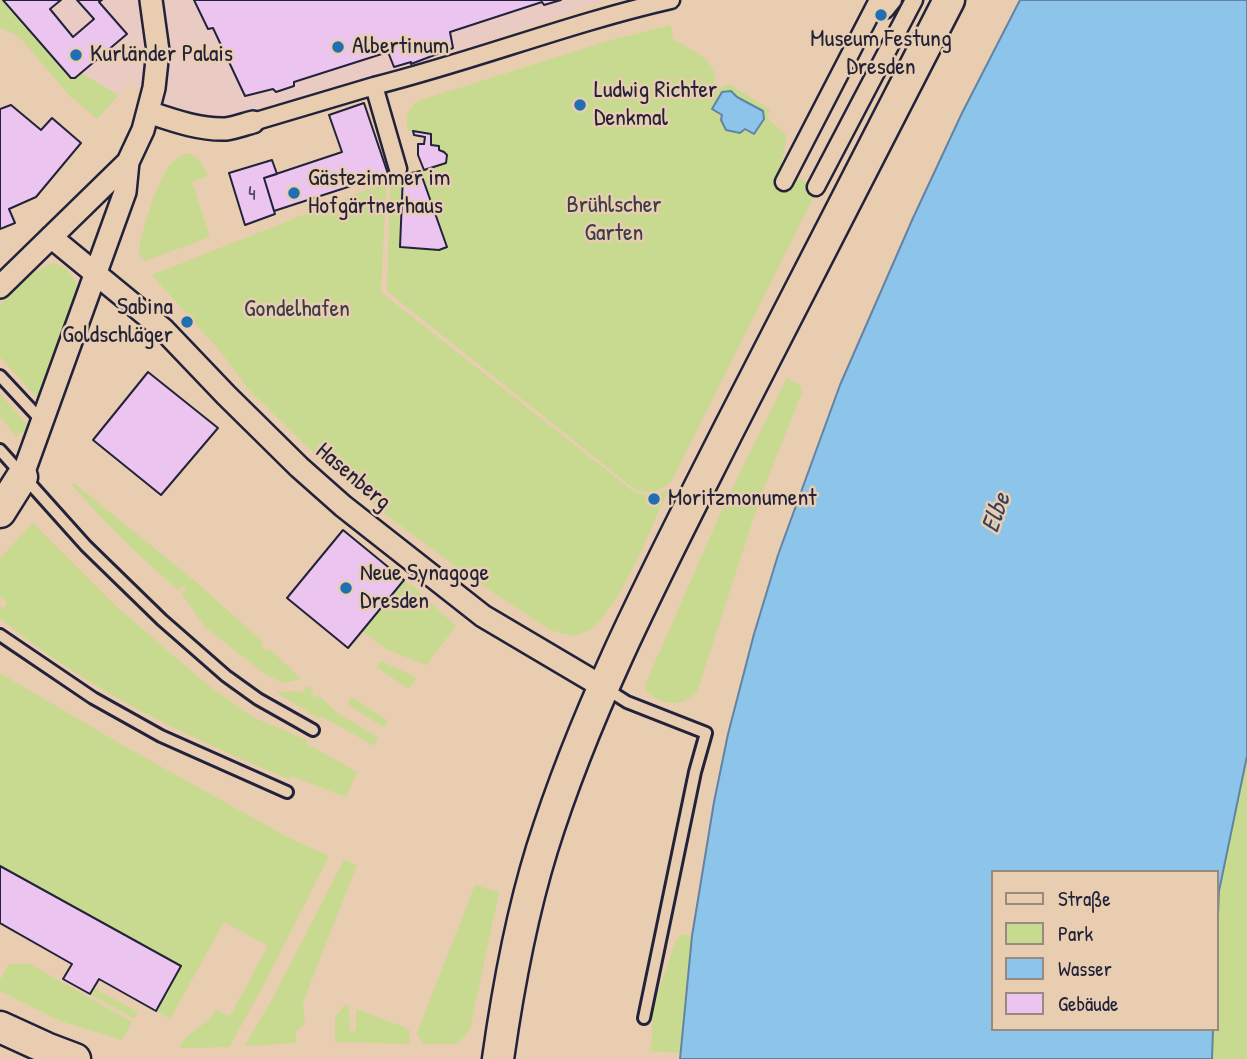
<!DOCTYPE html>
<html>
<head>
<meta charset="utf-8">
<style>
  body { margin:0 }
  #map { position:relative; width:1247px; height:1059px; overflow:hidden; background:#e9cdb0; font-family:"Patrick Hand",sans-serif }
  canvas { display:block }
  .legend { position:absolute; left:991px; top:870px; width:228px; height:161px; box-sizing:border-box; background:#e9cdb0; border:2px solid #998981; margin:0; padding:9px 12px; list-style:none; font-size:21px; color:#22223b }
  .legend li { display:flex; align-items:center; gap:14px; height:35px }
  .legend b { width:35px; border:2px solid #998981 }
</style>
</head>
<body>
<div id="map">
<canvas width="1247" height="1059"></canvas>
<ul class="legend">
<li><b style="height:9px;background:#e9cdb0"></b>Straße</li>
<li><b style="height:19px;background:#c7da8f"></b>Park</li>
<li><b style="height:19px;background:#8cc4ea"></b>Wasser</li>
<li><b style="height:19px;background:#ebc5ef"></b>Gebäude</li>
</ul>
</div>
<script>
const c = document.querySelector('canvas').getContext('2d');
c.lineJoin = 'round';
function paint(path, color) { c.fillStyle = color; c.fill(path, 'evenodd'); }
function stroke(path, color, width, dash) { c.strokeStyle = color; c.lineWidth = width; c.lineCap = dash ? 'butt' : 'round'; c.setLineDash(dash || []); c.stroke(path); }
function label(font, color, halo, rows, align = 'center') {
  c.font = font + ' "Patrick Hand",sans-serif'; c.lineWidth = 5; c.setLineDash([]); c.textBaseline = 'middle'; c.strokeStyle = halo; c.fillStyle = color; for (const [text, x, y, turn = 0] of rows) {
    c.save(); c.translate(x, y); c.rotate((+turn || 0) * Math.PI / 180); c.textAlign = isNaN(turn) ? turn : align; if (halo) c.strokeText(text, 0, 0); c.fillText(text, 0, 0); c.restore();
  }
}
const built = new Path2D(`
  M3 0H605L371 81 242 119 198 117 161 106 129 81 119 95 81 73 75 78H71Z`);
const green = new Path2D(`
  M0 0H3L71 78H75L81 73 119 95 97 119 69 95 22 40 15 34 0 28Z
  M671 25 673 39C689 49 719 60 714 82L722 88 725 85H731L770 110 767 118 786 135C786 148 780 160 782 173L791 175 818 188 671 482C660 491 651 494 637 491L387 291 390 187 385 182 403 175 401 247 439 250 447 247 420 171 445 163 447 156 431 145V134L408 131C405 118 407 109 418 101L611 40Z
  M189 153 200 161 208 176 192 182 210 237 145 261 139 255C139 236 158 179 170 165 175 159 181 155 189 153Z
  M381 184 386 188 381 292 634 492C648 496 656 496 669 489L636 562 620 593 600 621 592 629 574 636 550 630 473 579 386 515 315 454 249 390 219 350 152 275Z
  M53 263C67 266 76 277 78 291L40 401 0 357V304L35 271Z
  M787 378 801 386 802 392 760 498 697 692C681 708 665 705 647 693L645 685 725 503Z
  M0 394 30 427 27 436 21 432 16 436 0 417Z
  M71 484H75L196 582 263 642 261 645 267 651 270 649 301 679 283 683 265 674 205 627 182 594 186 590 183 586 178 590C140 557 104 522 71 484Z
  M33 523 119 609 210 687 255 718 307 740 306 743 357 772 346 797 291 776 289 779C187 737 86 689 0 618V606L5 608 7 601 0 598V558Z
  M404 580 409 585 411 584 456 626 426 665 386 649 362 631Z
  M381 661 417 678 409 689 376 667Z
  M0 673 126 747 289 838 329 856 264 985 229 1047 179 1048C187 1031 206 1027 216 1010L230 1016 268 946 224 922 170 1019 156 1011 181 966 0 866Z
  M308 686 314 691 311 694 315 698 318 695 339 714 378 737 374 746 321 716 319 719 314 716 276 692 299 691 303 693 306 689 304 688Z
  M352 697 388 721 383 727 347 704Z
  M1247 756V1059H1212L1213 1029H1217L1219 891Z
  M344 860 357 865 303 1002 305 1024 296 1031V1043L245 1046 277 990Z
  M475 885 499 892 470 1030 457 1044H423L417 1033Z
  M681 934 692 936 680 1053 651 1051 653 1007 675 943Z
  M9 964H30L132 1022 122 1040 60 1021 0 991V980Z
  M94 988 138 1012 134 1019 90 994Z
  M346 1004 349 1006 350 1031H356V1009L409 1029 410 1044 335 1042V1017Z`);
const water = new Path2D(`
  M1020 0H1247V756L1219 891 1217 939V872H993V1029H1213L1212 1059H680L692 936 714 802 728 734 754 634 778 555 840 385 913 218 962 113Z
  M731 91 737 97 763 111 764 119 754 134 745 129 740 133 726 130 721 120 722 115 712 109 722 92Z`);
const building = new Path2D(`
  M3 0H61L50 9 73 37 94 19 77 0H102L99 2 127 34 75 78H71Z
  M194 0H561L544 5 542 2 450 32 453 48 411 64V62L394 67 388 52 294 82V86L276 92 273 89 245 96 213 28 208 29Z
  M364 103 388 174 274 211 264 178 342 152 329 115Z
  M11 105 41 130 52 118 81 143 36 197 9 209 15 223 0 229V109Z
  M413 131 431 134V145L439 146V150L444 152 447 155 446 163 424 170 418 155V144H424L425 137 414 135Z
  M272 160 277 174 264 178 275 214 245 225 229 173Z
  M420 171 447 247 439 250 400 247 403 175Z
  M148 372 218 428 161 495 93 440Z
  M343 530 404 580 348 648 287 598Z
  M0 866 181 966 156 1011 99 979 90 994 63 979 72 964 0 923Z`);
const service = new Path2D(`
  M0 376 43 422
  M0 450 86 546 162 620 226 676 258 699 313 730
  M0 635 93 698 161 736 287 792
  M605 688 627 702 706 733 695 772 644 1018`);
const pedestrian = new Path2D(`
  M885 10 893 0
  M374 86C474 61 570 23 671 0
  M253 122 374 86 398 169
  M784 182 878 0
  M816 187 914 0`);
const minor = new Path2D(`
  M148 112C172 120 199 130 226 129 235 128 245 124 253 122
  M51 237 163 329 226 395 299 467 343 506 483 616 603 687
  M0 287 128 162 143 130 154 88 158 51 151 0
  M22 477 125 192 128 162`);
const secondary = new Path2D(`
  M0 512 22 477
  M0 1027 46 1048 75 1059
  M498 1059C508 988 521 917 542 849 588 702 660 566 729 429 801 286 875 143 949 0`);
const markers = [
  [881,15,7,"#1f6fb2"],
  [338,47,7,"#1f6fb2"],
  [76,55,7,"#1f6fb2"],
  [580,105,7,"#1f6fb2"],
  [294,193,7,"#1f6fb2"],
  [187,322,7,"#1f6fb2"],
  [654,499,7,"#1f6fb2"],
  [346,588,7,"#1f6fb2"]
];
const numberNames = [
  ["4",252,194]
];
const poiNames = [
  ["Museum Festung",881,40,"center"],
  ["Dresden",881,68,"center"],
  ["Albertinum",352,47],
  ["Kurländer Palais",90,55],
  ["Ludwig Richter",594,91],
  ["Denkmal",594,119],
  ["Gästezimmer im",308,179],
  ["Hofgärtnerhaus",308,207],
  ["Sabina",173,308,"right"],
  ["Goldschläger",173,336,"right"],
  ["Moritzmonument",668,499],
  ["Neue Synagoge",360,574],
  ["Dresden",360,602]
];
const parkNames = [
  ["Brühlscher",614,206],
  ["Garten",614,234],
  ["Gondelhafen",297,310]
];
const streetNames = [
  ["Hasenberg",353,477,40]
];
const waterNames = [
  ["Elbe",997,513,-70]
];
paint(built, '#eacbc3');
paint(green, '#c7da8f');
paint(water, '#8cc4ea');
stroke(water, '#6283a4', 2);
paint(building, '#ebc5ef');
stroke(building, '#22223b', 2);
stroke(service, '#22223b', 16);
stroke(pedestrian, '#22223b', 21);
stroke(minor, '#22223b', 26);
stroke(secondary, '#22223b', 35);
stroke(service, '#e9cdb0', 10);
stroke(pedestrian, '#e9cdb0', 16);
stroke(minor, '#e9cdb0', 21);
stroke(secondary, '#e9cdb0', 30);
for (const [x, y, r, color] of markers) { const dot = new Path2D(); dot.arc(x, y, r, 0, 2 * Math.PI); c.fillStyle = color; c.fill(dot); stroke(dot, '#e9cdb0', 2.5); }
label('21px', '#544b68', null, numberNames);
label('24px', '#22223b', '#e9cdb0', poiNames, 'left');
label('24px', '#3b3e48', '#e9cdb0', parkNames);
label('24px', '#22223b', '#e9cdb0', streetNames);
label('italic 26px', '#37425e', '#e9cdb0', waterNames);
</script>
</body>
</html>
